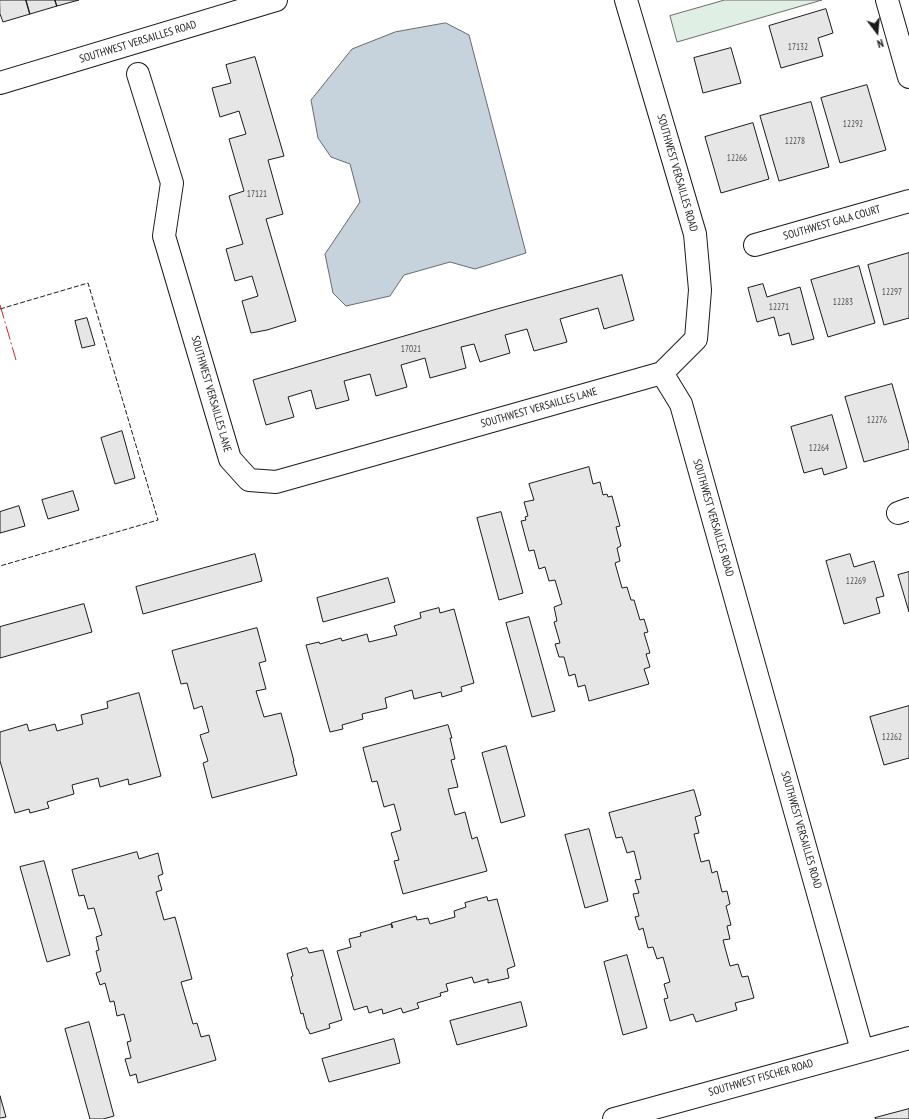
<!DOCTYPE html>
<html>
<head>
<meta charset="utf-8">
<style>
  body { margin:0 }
  #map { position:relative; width:909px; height:1119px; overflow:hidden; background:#fff; font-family:"PT Sans Narrow",sans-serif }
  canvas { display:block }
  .north { position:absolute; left:857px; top:12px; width:40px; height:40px; -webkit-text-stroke:3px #fff; paint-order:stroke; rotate:164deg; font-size:11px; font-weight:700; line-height:16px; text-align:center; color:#1a1a1a }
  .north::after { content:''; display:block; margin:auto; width:14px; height:18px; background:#1a1a1a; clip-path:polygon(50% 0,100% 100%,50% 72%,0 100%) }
</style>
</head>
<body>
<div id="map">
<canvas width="909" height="1119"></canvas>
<div class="north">N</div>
</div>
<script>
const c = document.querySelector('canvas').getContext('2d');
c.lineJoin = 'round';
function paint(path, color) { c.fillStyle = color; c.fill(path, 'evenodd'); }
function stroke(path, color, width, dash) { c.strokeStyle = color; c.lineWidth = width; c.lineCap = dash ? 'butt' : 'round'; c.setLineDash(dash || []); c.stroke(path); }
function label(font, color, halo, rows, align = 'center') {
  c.font = font + ' "PT Sans Narrow",sans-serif'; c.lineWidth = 3; c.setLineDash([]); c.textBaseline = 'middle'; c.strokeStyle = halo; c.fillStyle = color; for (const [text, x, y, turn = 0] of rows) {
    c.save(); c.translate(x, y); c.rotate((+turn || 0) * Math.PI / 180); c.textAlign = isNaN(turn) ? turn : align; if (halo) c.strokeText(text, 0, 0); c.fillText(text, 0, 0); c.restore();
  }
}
const green = new Path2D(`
  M725 0H822L677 42 670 16Z`);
const water = new Path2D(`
  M446 23 469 35 526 253 475 269 450 262 404 275 390 296 346 306 333 293 325 254 360 202 350 164 331 157 318 138 311 100 352 49 395 32Z`);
const building = new Path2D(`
  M0 0H26L30 14 3 22 0 14Z
  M26 0H55L57 6 30 14Z
  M55 0H79L57 6Z
  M826 9 833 33 818 38 823 56 781 68 769 26Z
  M731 48 741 83 703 93 694 58Z
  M255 57 284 156 268 160 283 214 266 219 296 321 267 330 251 333 242 301 258 296 252 276 235 281 226 249 243 244 229 196 244 191 229 139 246 134 239 111 220 117 212 88 231 83 226 65Z
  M867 85 886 150 840 163 821 98Z
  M811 102 829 167 779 181 760 116Z
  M753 123 769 179 721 193 705 137Z
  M909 253V318L884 325 868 265Z
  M859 266 875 323 828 337 811 280Z
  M622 275 634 320 604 329 598 308 560 319 567 342 534 351 527 329 505 335 510 353 480 362 474 344 461 347 466 368 430 378 425 358 401 365 407 387 376 396 370 374 344 381 349 400 316 409 311 390 288 397 294 417 266 425 253 380 497 309Z
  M763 284 767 297 800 287 814 339 792 345 789 333 779 336 774 317 757 322 748 288Z
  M87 318 95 345 82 348 75 321Z
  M892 384 909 444V449L864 462 845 397Z
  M832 415 847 468 824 475 822 468 804 473 791 427Z
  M122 431 135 478 115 484 101 438Z
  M589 467 593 484 600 482 603 495 607 494 608 497 612 496 620 526 616 527 621 546 617 548 620 561 615 563 622 588 627 587 631 600H634L640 620 644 619 648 632 644 633 650 653 646 654 650 667 644 669 649 684 589 701 585 685 578 687 575 674 569 676 564 657H559L555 644 560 643 554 622 557 621 554 607 562 604 555 580 549 581 545 567 539 569 534 550 529 551 521 521 526 520 525 517 528 516 524 502 534 500 529 484Z
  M73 491 79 510 48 519 42 500Z
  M19 506 25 526 0 533V512Z
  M501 512 523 593 499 600 477 518Z
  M255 554 262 581 143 614 136 587Z
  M850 554 854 567 874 561 884 596 876 598 880 613 844 624 826 561Z
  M909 572V612L898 575Z
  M388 578 395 602 323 622 317 598Z
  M84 604 92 632 0 658V627Z
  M439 608 440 613 454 609 474 683 461 687 462 691 442 697 441 692 414 699 412 690 385 698 387 708 362 714 363 719 342 725 343 729 330 732 306 645 319 642 320 644 341 638 342 641 367 634 369 642 397 635 394 626 421 618 420 613Z
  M529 617 555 711 532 717 506 623Z
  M257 628 266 661 259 663 266 689 256 691 264 717 281 713 294 761H293L297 775 212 798 203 763 208 761 200 735 209 732 202 706 194 709 187 683 181 684 172 651Z
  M139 693 161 776 129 785 128 779 100 787 98 778 72 785 74 794 47 802 49 808 30 813 29 809 15 813 0 761V732L27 724 29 731 55 724 57 731 83 724 81 715 108 708 107 702Z
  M909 706V758L884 765 870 717Z
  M448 725 452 738H450L455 759 451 760 458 787 448 789 455 815 465 812 472 839 477 837 487 871 403 894 394 861 399 860 391 833 401 830 394 804 384 807 377 781 372 782 363 748Z
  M506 746 525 816 501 823 482 753Z
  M694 790 701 815 695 817 699 833 694 834 701 862 709 860 712 873 717 871 722 892 727 891 730 904 726 906 731 925 727 926 730 939 723 940 730 966 738 964 742 977 748 976 754 998 735 1003 737 1010 696 1022 693 1014 670 1021 664 999 668 998 664 984 670 982 663 957 657 959 653 947 648 948 643 928 639 930 635 917 639 916 633 894 639 893 635 880 641 879 634 851 627 853 622 837 616 838 609 813Z
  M589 829 608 901 585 908 565 835Z
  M137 852 139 859 158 853 163 874 158 876 162 890 156 892 164 920 175 917 192 979 181 982 193 1024 197 1023 201 1037 209 1035 216 1060 138 1083 136 1074 130 1076 125 1059 131 1058 127 1042 131 1041 124 1014 117 1016 114 1001 110 1002 105 983 100 985 96 973 101 971 96 951 99 950 96 937 102 935 94 908 88 909 84 895 79 896 72 870Z
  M44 861 70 955 47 962 20 867Z
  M487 897 488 901 497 899 515 966 507 969 509 978 488 983V979L474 983 472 977 446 984 448 991 440 993 441 996 417 1003 419 1008 403 1013 401 1008 383 1014 382 1009 369 1013 367 1006 354 1010 337 951 351 947 349 939 361 936 360 933 391 924 392 928 393 927 391 923 416 916 417 920 428 918 430 924 455 917 454 911 466 907 465 903Z
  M307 948 309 953 323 950 342 1020 329 1024 330 1028 310 1034 308 1029H307L303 1013 301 1014 291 977 293 976 287 954Z
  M627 955 647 1028 623 1035 604 962Z
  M521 1002 527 1026 457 1045 450 1021Z
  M89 1022 114 1116 103 1119H90L65 1029Z
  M394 1039 400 1063 329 1082 322 1059Z
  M0 1096 6 1117 0 1118Z
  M909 1109V1119H876L875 1118Z`);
const minor = new Path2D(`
  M887 0 909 77
  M138 74 172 183 164 236 230 459 249 480 276 482 662 373 696 339 700 290 695 234 626 0
  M0 83 276 0
  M755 245 909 201
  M662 373 681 404 688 429 862 1050
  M898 513 909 509`);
const tertiary = new Path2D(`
  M614 1119 909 1038`);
const fence = new Path2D(`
  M0 309 88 283 158 520 0 566`);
const power = new Path2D(`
  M0 305 16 360`);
const numberNames = [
  ["17132",798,47],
  ["12292",853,124],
  ["12278",795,141],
  ["12266",737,158],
  ["17121",257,194],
  ["12297",892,292],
  ["12283",843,302],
  ["12271",779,307],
  ["17021",411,349],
  ["12276",877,420],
  ["12264",819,448],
  ["12269",856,581],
  ["12262",892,737]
];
const streetNames = [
  ["SOUTHWEST VERSAILLES ROAD",138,42,-17],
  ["SOUTHWEST VERSAILLES ROAD",677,173,74],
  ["SOUTHWEST GALA COURT",832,223,-16],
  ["SOUTHWEST VERSAILLES LANE",211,394,74],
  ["SOUTHWEST VERSAILLES LANE",539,408,-16],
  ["SOUTHWEST VERSAILLES ROAD",713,518,74],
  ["SOUTHWEST VERSAILLES ROAD",801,830,74],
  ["SOUTHWEST FISCHER ROAD",761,1078,-16]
];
paint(green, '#e0efe3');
stroke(green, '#6a6a6a', 1);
paint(water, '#c6d2dc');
stroke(water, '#6a6a6a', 1);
paint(building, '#e6e6e6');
stroke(building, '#1a1a1a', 1);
stroke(minor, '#1a1a1a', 24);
stroke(tertiary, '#1a1a1a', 24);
stroke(minor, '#fff', 22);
stroke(tertiary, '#fff', 22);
stroke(fence, '#1a1a1a', 1, [5, 2]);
stroke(power, '#c62828', 1, [14, 3, 2, 3]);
label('9px', '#4d4d4d', null, numberNames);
label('11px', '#1a1a1a', '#fff', streetNames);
</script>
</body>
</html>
